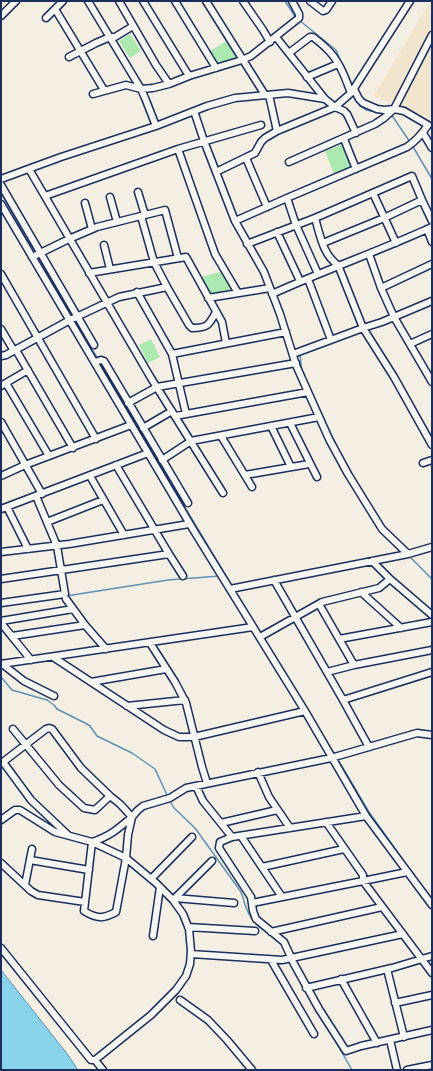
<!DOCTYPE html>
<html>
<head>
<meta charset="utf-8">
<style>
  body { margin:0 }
  #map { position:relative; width:433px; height:1071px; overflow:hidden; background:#f5eee2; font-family:Kalam,sans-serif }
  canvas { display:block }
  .frame { position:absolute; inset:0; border:2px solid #1b2f5e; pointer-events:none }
</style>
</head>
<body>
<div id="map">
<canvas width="433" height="1071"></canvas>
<div class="frame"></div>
</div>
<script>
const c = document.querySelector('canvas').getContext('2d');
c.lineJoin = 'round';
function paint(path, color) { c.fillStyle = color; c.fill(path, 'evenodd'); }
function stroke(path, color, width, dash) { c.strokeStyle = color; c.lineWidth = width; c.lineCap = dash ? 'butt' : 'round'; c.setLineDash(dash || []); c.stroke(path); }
const built = new Path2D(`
  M430 1H432V118L399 107 374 96Z`);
const green = new Path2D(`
  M130 34 141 51 130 58 119 41Z
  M226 41 238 59 218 65 210 51Z
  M343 144 352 167 334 174 325 151Z
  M220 272 232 290 211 294 201 277Z
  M151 339 160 357 148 363 139 345Z`);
const water = new Path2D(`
  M1 970 68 1055 78 1070H1Z`);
const stream = new Path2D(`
  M285 1 296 18
  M299 20 336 50 341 62
  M357 100 360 106 366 110 386 114
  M389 115 393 117 410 142
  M412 145 432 179
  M1 193 27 240 37 253
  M54 282 64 303 73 317
  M75 321 98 359
  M300 354 302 372
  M100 362 129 411 156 459 232 586
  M310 389 338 449
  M408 556 411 558 432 579
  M235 591 261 634
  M66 596 168 580 219 576
  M263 637 297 692
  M1 677 12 690 47 700 54 705 57 709 85 723 90 726 97 736 132 753 155 769 168 797
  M318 728 335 755
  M337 758 369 812 408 867 432 899
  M170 801 174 808 195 828 241 892C243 897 244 900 245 905 250 918 255 925 267 932
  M289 960 315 1008
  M329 1030 352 1070`);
const minor = new Path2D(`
  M88 1 141 89 145 98 156 126
  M119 1 156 65 169 84
  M143 1 189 76
  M175 1 216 68
  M206 1 265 95
  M243 1 263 30 270 42
  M310 1 323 11 326 10 332 1
  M55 9 104 90
  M1 16 16 1
  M46 18 63 1
  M276 37 325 99 335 107 344 111 347 114 356 133
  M289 53 310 37H313C318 41 322 44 326 48 339 60 345 77 351 93
  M69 57 96 43 110 37H115L133 26
  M307 77 338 64
  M93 94 126 85 141 89 153 88 169 84 189 76 242 60 251 56 299 18V14L292 1
  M269 95 277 131
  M194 111 204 141 235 221 264 272 280 314 296 365 329 439 348 474 382 529 408 554
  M423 133 432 148
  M344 139 356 169
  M178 149 215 254 238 293
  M246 158 267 207
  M289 162 375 124 384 118 394 109 432 35
  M29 169 151 378 223 493
  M216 172 255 153 261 142 265 138 277 131 335 107 351 93 410 1
  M1 179 61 157 156 126 207 106 235 98 288 93 325 99
  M1 185 94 345
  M138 192 145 215
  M373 193 396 243
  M45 196 178 149 261 125
  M110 197 117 222
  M287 198 296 225 318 274
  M85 203 92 229
  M1 204 194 531 305 711 366 816 432 905
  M141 216 154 262 167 287 189 325 192 328C208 328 209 325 216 312
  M315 218C320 235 323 255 338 265L363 328 394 377 432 445
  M235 221 287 198 407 147C416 141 422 134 428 125L404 111 394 109 384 110 377 109 363 103 359 99 354 89
  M427 229 432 242
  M277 232 300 281
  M323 243 384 218 422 200
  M247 244 315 218 412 176 422 200 432 221
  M104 245 110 269
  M369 254 381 288 394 317 432 382
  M32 257 69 239 97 227 165 210 178 258
  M89 273 186 257 222 322 226 343
  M1 274 96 439
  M308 279 331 340
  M381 288 432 264
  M137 292 172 354 186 414
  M272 294C325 270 379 251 432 227
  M208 298 270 288
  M1 329 14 351
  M410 344 432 334
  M16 350 73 448
  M172 354 286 332
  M293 354 363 328 382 322 432 301
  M1 356 6 355 70 320 119 297 167 287
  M95 362 101 360 104 361 188 503
  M6 383 49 456
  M1 386 28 370
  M128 403 157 387 296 363
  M175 416 308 392
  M1 422 42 494
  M290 423 317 477
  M271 426 291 467
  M143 428 172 411
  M221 436 252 487
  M162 460 191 441 319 417
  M423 463 432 460
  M116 465 169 554 183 576
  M245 475 309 464
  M1 476 25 465 131 425
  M90 476 124 535
  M7 507 28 549
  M1 509 148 453
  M47 522 103 500
  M1 552 69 544 189 524
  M372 561 390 579 432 615
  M1 579 169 554
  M274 580 343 700 369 747
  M230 589 408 554 432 547
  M361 592 401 628
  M66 599 85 625 106 649
  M1 603 65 594 57 546 36 496
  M319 604 354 665
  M1 621 73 609
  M1 623 31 660
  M12 636 85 625
  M260 637 322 602 379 588 390 579
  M339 639 432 622
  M150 643 175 682 186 703 202 767 207 783
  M53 657 164 730 179 737H194L305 711
  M1 663 24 681 54 696
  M1 664 253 627
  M327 672 354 665 432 650
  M91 682 166 669
  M343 700 432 672
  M127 706 185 700
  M13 729 59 785 84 808 95 810 110 796
  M258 772 269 797 290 828
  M196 786 203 801 232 837
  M366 816 232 837 220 842 219 848 251 897 253 911 256 919 284 942 294 964 319 1009 346 1051 361 1046 432 1030
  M1 820 15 810H20L55 832 92 842 126 858 156 883 173 900 183 914 189 929 191 951 190 964 186 976 176 990 151 1015 95 1060
  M326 822 363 875V881L432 973
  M221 823 277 810
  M68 835 31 800 3 762 46 729 49 728 52 729 81 768 110 796 120 804 132 817C118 829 110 836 92 842L84 911C97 919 103 919 116 912L126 858 128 835 132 817 138 810 143 806 170 798 186 788 331 758 417 733 432 735
  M241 836 282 897
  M30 860 89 870
  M1 863 31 891 38 895 85 902
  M262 867 344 849
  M151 879 192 837
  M25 885 32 849
  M175 898 234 903
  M174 899 212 861
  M252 903 363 881 407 872
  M188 927 255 931
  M271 932 382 907
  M153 936 160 887
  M1 948 91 1060H95L103 1070
  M191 954 282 960 403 934
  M271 960 314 1034
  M387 969 404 1037
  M341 979 377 1043
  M306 988 392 968 432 956
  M180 1000 208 1020 227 1040 252 1070
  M395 1003 432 995
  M390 1040 397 1070
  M407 1070 432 1065`);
paint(built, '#f3e4ce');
paint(green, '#abe9b0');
paint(water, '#8ad4eb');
stroke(water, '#5e92b3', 1);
stroke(stream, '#5e92b3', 1.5);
stroke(minor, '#1b2f5e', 9);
stroke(minor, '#f6f6f2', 6);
</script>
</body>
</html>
